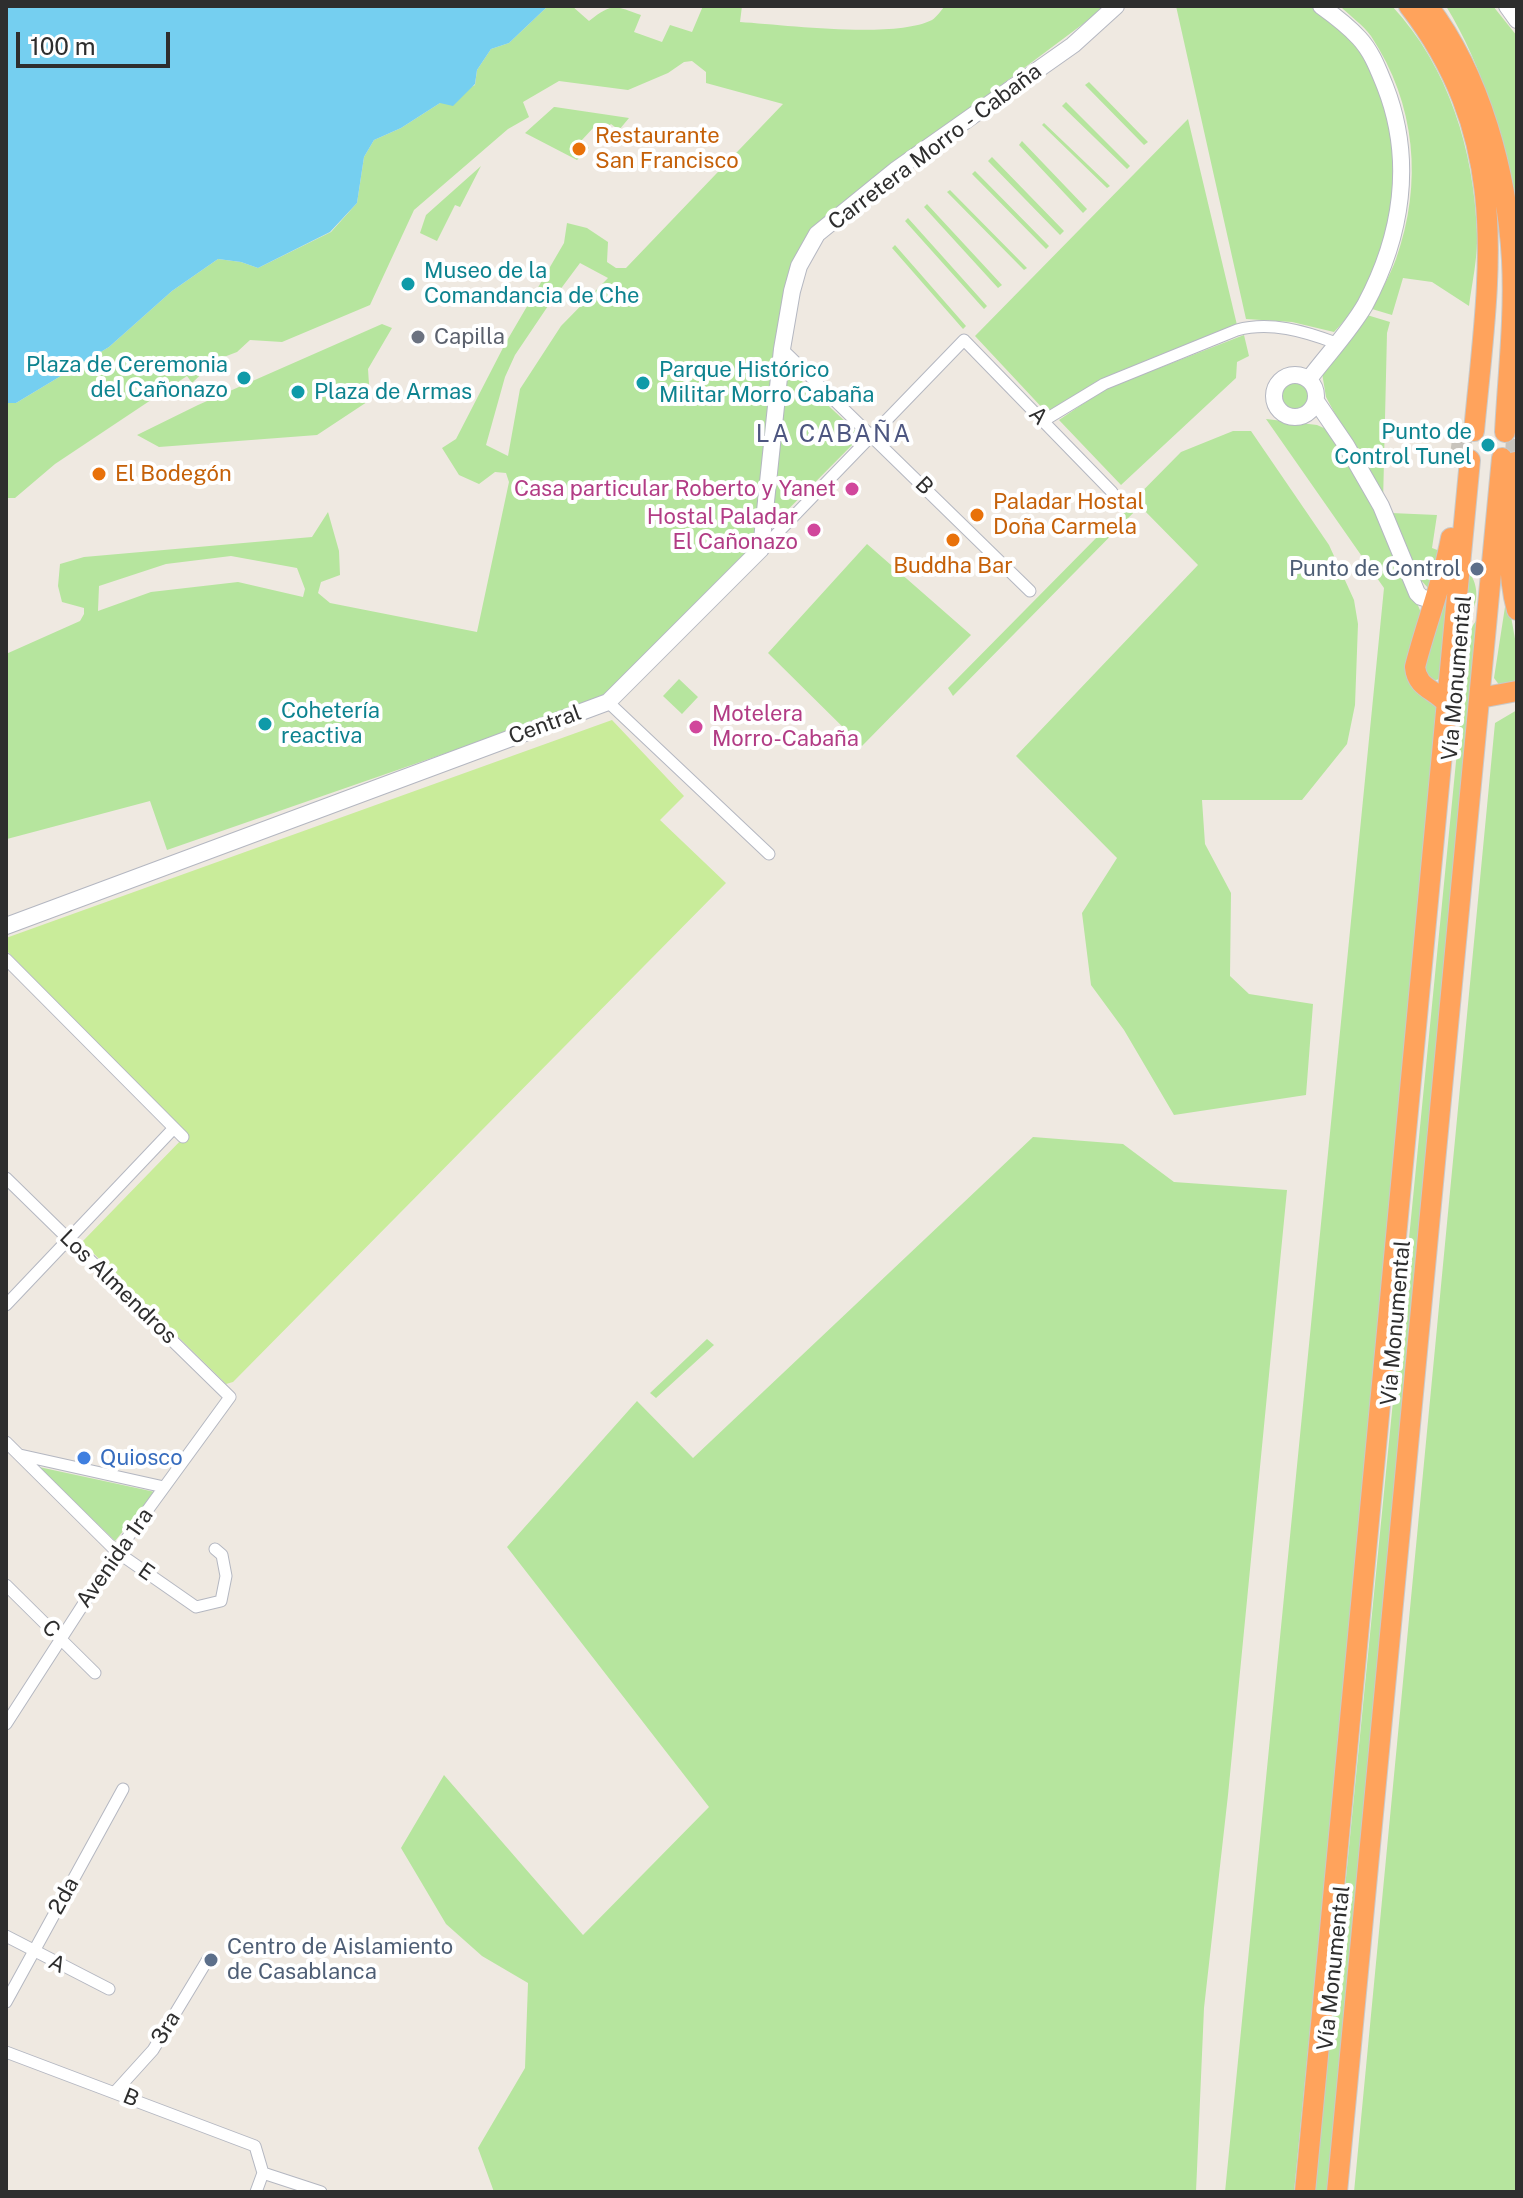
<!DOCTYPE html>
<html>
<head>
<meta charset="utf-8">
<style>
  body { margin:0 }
  #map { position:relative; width:1523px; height:2198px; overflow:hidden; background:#efe9e1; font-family:"Public Sans",sans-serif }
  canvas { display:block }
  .frame { position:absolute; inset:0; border:8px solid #2e2e2e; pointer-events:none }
  .scale { position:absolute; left:16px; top:32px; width:154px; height:36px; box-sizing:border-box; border:4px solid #2e2e2e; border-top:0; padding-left:10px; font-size:24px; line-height:28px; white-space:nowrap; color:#2e2e2e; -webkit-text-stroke:6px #fff; paint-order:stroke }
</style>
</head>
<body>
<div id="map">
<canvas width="1523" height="2198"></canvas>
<div class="frame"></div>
<div class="scale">100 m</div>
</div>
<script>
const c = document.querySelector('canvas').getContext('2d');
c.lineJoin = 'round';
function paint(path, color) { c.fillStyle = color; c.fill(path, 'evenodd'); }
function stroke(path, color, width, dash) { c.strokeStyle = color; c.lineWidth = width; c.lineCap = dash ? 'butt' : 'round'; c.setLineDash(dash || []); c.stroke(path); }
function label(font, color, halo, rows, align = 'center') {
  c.font = font + ' "Public Sans",sans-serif'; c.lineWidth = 8; c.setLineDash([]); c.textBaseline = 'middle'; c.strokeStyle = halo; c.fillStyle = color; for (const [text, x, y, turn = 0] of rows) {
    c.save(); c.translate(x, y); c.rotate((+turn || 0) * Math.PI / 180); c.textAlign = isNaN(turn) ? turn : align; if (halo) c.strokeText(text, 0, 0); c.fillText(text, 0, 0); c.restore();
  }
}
const green = new Path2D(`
  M548 6H572L589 21C612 3 614 5 641 15L634 32 662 42 670 25 692 32 703 6H742L740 22C786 25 894 39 932 20 937 17 941 10 945 6H1107L893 166 812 230 776 357 861 436 599 700 167 850 150 801 7 839 6 654 80 621 84 614V608L62 602 58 586 60 564 84 557 312 537 328 512 339 551 340 575 321 582 318 593 330 603 477 632 509 482 506 473 495 472 479 484 459 475 442 448 456 439 505 344 564 243 567 223 587 228 608 242 607 262 616 268H626L783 104 706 83V72L692 61 684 62 668 73 628 90 559 81 523 102 529 117 508 129 414 210 370 305 282 342 250 340 237 352 216 360 192 383 187 376 55 464 15 498H6V403H16L109 347 172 291 218 259 241 262 258 268 331 232 357 203 364 157 374 140 401 128 440 103 475 85 477 70 491 49 509 43ZM580 263 608 278 561 326 520 389 508 456 486 445 505 377 515 355 548 306ZM231 556 297 568 305 589 303 597 238 582 151 592 98 611 99 586 166 564Z
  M1176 6C1208 6 1241 6 1273 6 1285 6 1299 4 1310 6 1323 9 1348 34 1356 45 1416 126 1405 261 1334 332L1292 322 1246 319Z
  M1340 6H1392C1449 67 1474 151 1477 233 1478 257 1472 283 1469 306L1432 282 1403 278 1392 315 1372 309C1380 292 1390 276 1396 259 1423 183 1416 104 1371 36 1363 25 1350 16 1340 6Z
  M1446 6H1493L1517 36V210C1503 139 1484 68 1446 6Z
  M1089 82 1148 142 1144 145 1085 85Z
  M1066 102 1130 166 1127 169 1062 106Z
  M554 107H555L629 118 619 130 611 124 602 132 594 127 581 141 589 148 577 160 525 133Z
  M1188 119 1237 325C1171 351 1108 377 1047 413L975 336Z
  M1044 123 1110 186 1107 188 1042 125Z
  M1022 141 1087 209 1083 213 1019 145Z
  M992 157 1064 231 1060 235 988 161Z
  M481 166 460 207 455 205 437 241 420 233 426 215Z
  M975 171 1049 246 1046 249 972 174Z
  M950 190 1027 268 1024 270 947 192Z
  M927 204 1002 285 998 288 924 207Z
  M908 218 987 306 984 309 905 221Z
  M895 245 966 326 963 329 892 248Z
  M1367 315 1390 322 1387 333 1383 503 1326 397 1322 373Z
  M382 324 392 328 368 369 370 400 317 435 159 447 137 435 198 405Z
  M1244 335 1249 356 1237 362 1236 378 1121 485 1059 420 1105 389Z
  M1281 396a14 14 0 1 1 28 0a14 14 0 1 1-28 0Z
  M1266 419 1317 425 1326 429 1343 453 1378 514 1423 617 1410 670 1438 702 1415 966 1294 2192H1225L1384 588Z
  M1233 431H1251L1329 545 1354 600 1358 624 1355 705 1347 744 1302 800H1202L1205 844 1231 893 1230 976 1249 994 1313 1004 1306 1095 1174 1115 1124 1030 1091 985 1082 913 1117 858 1016 756 1198 565 1140 506 953 696 948 688 1181 452Z
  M1391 513 1437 515 1432 548 1440 551 1429 589 1419 578Z
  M867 544 971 635 862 746 768 653Z
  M1470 574C1478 584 1479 604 1470 613L1466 604Z
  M1447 585V626L1443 678 1436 680 1424 679 1420 669Z
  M1507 594 1517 650V683L1500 686 1494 678Z
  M1476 621 1477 655 1333 2139 1327 2192H1315L1468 640 1471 628Z
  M679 679 698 697 682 714 663 696Z
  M1517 710V2192H1354L1495 723Z
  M1033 1137 1123 1144 1174 1182 1287 1190 1228 1795 1204 2008 1196 2192H494L478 2148 525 2068 528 1983 482 1956 446 1924 401 1848 444 1775 583 1935 709 1807 507 1547 637 1401 693 1458Z
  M707 1339 714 1345 656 1398 650 1393Z
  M39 1467 155 1492 115 1541Z`);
const pitch = new Path2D(`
  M612 720 684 796 660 820 726 883 233 1382 226 1384 82 1242 186 1135 6 950V938Z`);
const water = new Path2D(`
  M6 6H548L509 43 491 49 477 70 475 84 453 106 440 103 401 128 374 140 364 157 357 203 330 232 258 268 241 262 218 259 172 291 109 347 16 403H6Z`);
const highwayTunnel = new Path2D(`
  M1460 455 1463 433
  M1515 459 1516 435`);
const street = new Path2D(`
  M782 349 1030 591
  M1043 421 1104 384 1237 330C1270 321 1304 331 1336 343
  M762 549 964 340 1112 492
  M608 702 769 854
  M6 959 183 1137
  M6 1178 230 1397 117 1552 6 1724
  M6 1305 174 1128
  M6 1442 117 1552 196 1607 221 1601 226 1576 222 1555 215 1549
  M20 1455 164 1487
  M6 1585 95 1673
  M6 1936 109 1989
  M6 2002 123 1789
  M6 2052 255 2146 263 2173 256 2192
  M115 2092 153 2050 208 1959
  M263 2173 321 2192`);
const secondary = new Path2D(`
  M1507 6 1517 20
  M1274 396a21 21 0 1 1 42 0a21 21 0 1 1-42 0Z
  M1309 379C1327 355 1350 331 1365 305 1402 236 1414 160 1385 86 1378 69 1372 52 1359 38 1348 26 1335 16 1321 6
  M1316 401 1346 445 1381 506 1417 593 1421 597 1433 601
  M6 926 608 702 761 549 782 349 792 291 799 266 817 234 897 169 1073 45 1116 6`);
const highway = new Path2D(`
  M1409 6C1514 142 1489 273 1474 431
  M1428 6C1481 76 1507 174 1512 260 1515 317 1508 375 1505 432
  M1515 462C1512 510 1504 563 1517 610
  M1480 698 1517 691
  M1448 705C1436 689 1417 689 1415 667 1426 623 1443 582 1451 538
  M1305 2192 1470 460
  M1337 2192 1502 458`);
const markers = [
  [579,149,8,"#e8710a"],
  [408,284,8,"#0f9aa8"],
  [418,337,8,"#6b7280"],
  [244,378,8,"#0f9aa8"],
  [643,383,8,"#0f9aa8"],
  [298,392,8,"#0f9aa8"],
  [1488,445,8,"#0f9aa8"],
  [99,474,8,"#e8710a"],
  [852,489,8,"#d1479c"],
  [977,515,8,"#e8710a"],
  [814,530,8,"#d1479c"],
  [953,540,8,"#e8710a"],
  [1477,569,8,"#5c6f8a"],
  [265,724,8,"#0f9aa8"],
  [696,727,8,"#d1479c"],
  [84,1458,8,"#3f7fe0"],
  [211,1960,8,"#5c6f8a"]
];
const foodNames = [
  ["Restaurante",595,136],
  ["San Francisco",595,161],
  ["El Bodegón",115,474],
  ["Paladar Hostal",993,502],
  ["Doña Carmela",993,527],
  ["Buddha Bar",953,566,"center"]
];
const streetNames = [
  ["Carretera Morro - Cabaña",935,147,-37],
  ["A",1038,416,46],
  ["B",924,486,45],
  ["Vía Monumental",1457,678,-85],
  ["Central",545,725,-20],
  ["Los Almendros",118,1287,44],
  ["Vía Monumental",1396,1323,-85],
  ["Avenida 1ra",115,1558,-55],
  ["E",146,1572,35],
  ["C",51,1629,45],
  ["2da",64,1896,-61],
  ["A",57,1964,26],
  ["Vía Monumental",1334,1968,-84],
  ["3ra",166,2028,-58],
  ["B",131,2098,22]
];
const cultureNames = [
  ["Museo de la",424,271],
  ["Comandancia de Che",424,296],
  ["Plaza de Ceremonia",228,365,"right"],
  ["del Cañonazo",228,390,"right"],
  ["Parque Histórico",659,370],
  ["Militar Morro Cabaña",659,395],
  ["Plaza de Armas",314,392],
  ["Punto de",1472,432,"right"],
  ["Control Tunel",1472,457,"right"],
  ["Cohetería",281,711],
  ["reactiva",281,736]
];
const worshipNames = [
  ["Capilla",434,337]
];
const hotelNames = [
  ["Casa particular Roberto y Yanet",836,489],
  ["Hostal Paladar",798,517],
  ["El Cañonazo",798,542],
  ["Motelera",712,714,"left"],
  ["Morro-Cabaña",712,739,"left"]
];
const serviceNames = [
  ["Punto de Control",1461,569],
  ["Centro de Aislamiento",227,1947,"left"],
  ["de Casablanca",227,1972,"left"]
];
const shopNames = [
  ["Quiosco",100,1458]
];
const neighbourhoodNames = [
  ["LA CABAÑA",834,435]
];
paint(green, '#b6e59e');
paint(pitch, '#c9ec9a');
paint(water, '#75cff0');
stroke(highwayTunnel, '#c8c4bd', 20, [20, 10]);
stroke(street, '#b4b7c1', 13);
stroke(secondary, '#b4b7c1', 18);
stroke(highway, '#c9c9c9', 22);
stroke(street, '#fff', 11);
stroke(secondary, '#fff', 16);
stroke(highway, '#ffa35c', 20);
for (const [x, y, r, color] of markers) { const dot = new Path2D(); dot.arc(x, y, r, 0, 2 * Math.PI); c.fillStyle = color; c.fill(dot); stroke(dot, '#fff', 3); }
label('22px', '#c56008', '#fff', foodNames, 'left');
label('22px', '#2e2e2e', '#fff', streetNames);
label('22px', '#0d838f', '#fff', cultureNames, 'left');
label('22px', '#5b616d', '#fff', worshipNames, 'left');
label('22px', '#b23c85', '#fff', hotelNames, 'right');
label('22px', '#4e5e75', '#fff', serviceNames, 'right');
label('22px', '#366cbe', '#fff', shopNames, 'left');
c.letterSpacing = '2px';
label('24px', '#4d5680', '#fff', neighbourhoodNames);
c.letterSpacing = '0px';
</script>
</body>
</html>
